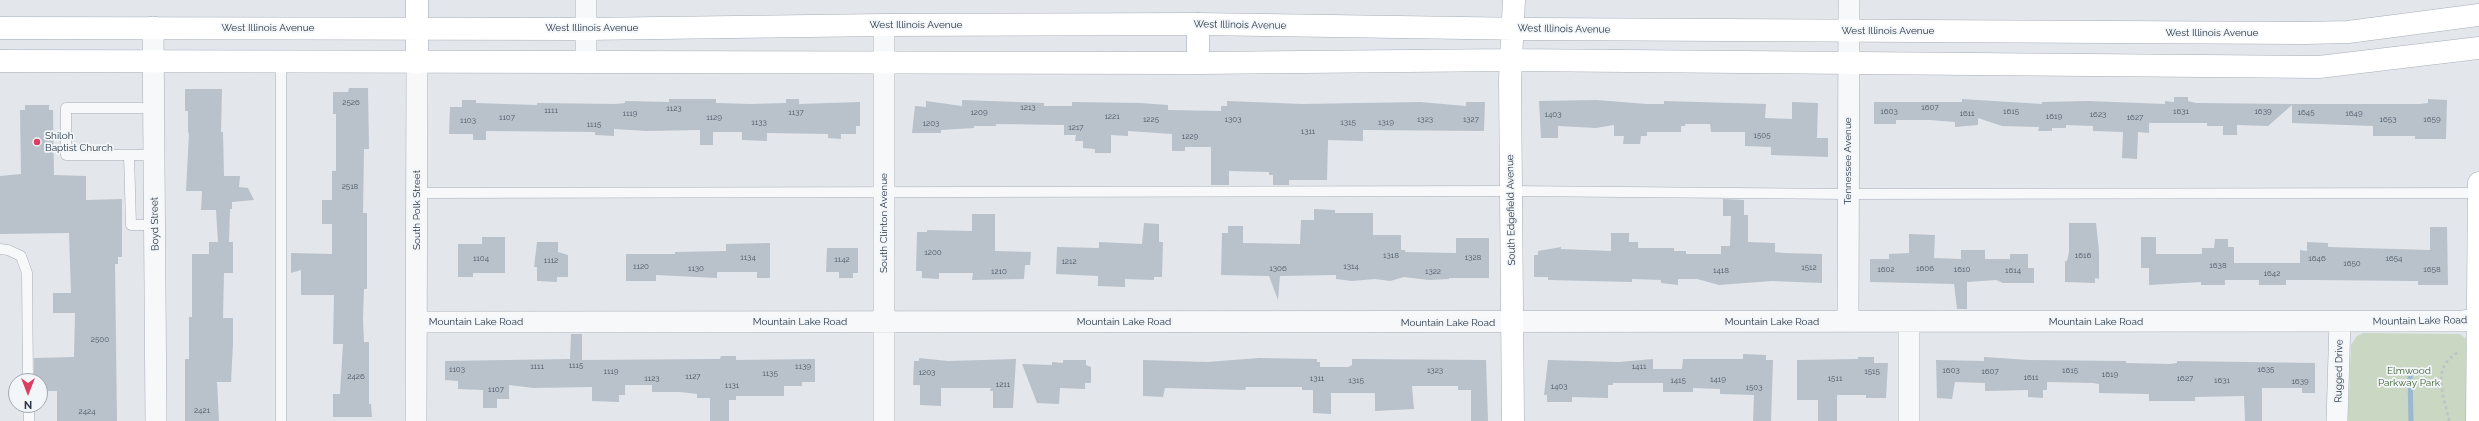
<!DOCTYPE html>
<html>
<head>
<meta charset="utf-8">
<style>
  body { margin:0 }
  #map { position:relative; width:2479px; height:421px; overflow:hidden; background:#e3e7ec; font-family:Raleway,sans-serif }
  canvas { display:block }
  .north { position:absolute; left:8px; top:373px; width:40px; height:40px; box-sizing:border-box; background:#f3f6f9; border:1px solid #a2a9b1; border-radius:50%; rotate:180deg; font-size:11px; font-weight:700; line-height:16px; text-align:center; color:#283646 }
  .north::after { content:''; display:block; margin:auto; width:14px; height:18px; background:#dc3d62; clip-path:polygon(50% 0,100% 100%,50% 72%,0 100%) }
</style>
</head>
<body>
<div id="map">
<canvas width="2479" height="421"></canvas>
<div class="north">N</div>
</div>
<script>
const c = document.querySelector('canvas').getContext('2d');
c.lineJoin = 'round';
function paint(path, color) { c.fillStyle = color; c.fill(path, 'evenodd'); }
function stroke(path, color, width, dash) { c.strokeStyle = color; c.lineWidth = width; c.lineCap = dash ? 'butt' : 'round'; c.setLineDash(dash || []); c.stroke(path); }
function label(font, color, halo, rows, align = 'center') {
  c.font = font + ' Raleway,sans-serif'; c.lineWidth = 3.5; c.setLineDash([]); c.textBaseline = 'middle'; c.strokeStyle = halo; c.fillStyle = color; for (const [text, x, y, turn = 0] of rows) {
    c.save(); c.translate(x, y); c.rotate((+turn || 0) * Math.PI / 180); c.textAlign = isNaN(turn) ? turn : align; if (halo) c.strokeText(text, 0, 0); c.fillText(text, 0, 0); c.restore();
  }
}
const green = new Path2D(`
  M2363 333 2460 334 2469 341V421H2348L2351 345 2357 336Z`);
const stream = new Path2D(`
  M2410 376 2411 421`);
const building = new Path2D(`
  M349 88H368L369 149H364L363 213H367V289H364L363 319 364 342H369V404H371L372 417H333V394H340L343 344H333L334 295H301V270L291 273V253L332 254V224H322V200H332V171H336V114H333V92H348Z
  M185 89H222L221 132H223L224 176H240L239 187 248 188 254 200 232 202V209H230L229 242H233V273H224L223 318H233V344L231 382H217L219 421H185V359H189V317H192V254H209V242H218L216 210H201L202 191H186L189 134 188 132V111H185Z
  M2174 97H2188V101L2196 103 2292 104H2419L2428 103V99L2447 100 2446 139H2415V136H2373V126L2292 123V105L2268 126 2237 125V135H2223V126H2207V123H2149V133L2138 132 2137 159 2122 158 2123 132 2093 131V126L2066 125V128H2052V131H2038L2039 127 2002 126 1978 118V125L1955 127V122L1930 120H1896V124H1874V102H1962V99L2042 104V102L2088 101 2165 104V101L2174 102Z
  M669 99H716V103L750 104 786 103V99H799V104L860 102V126H856V134H841V139L828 138V134L767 133V141L742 140V132H713V145H700V130L646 131 614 129V136L595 135V132L486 131V140H473V134H449L450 107H462V100H476V103L537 105V103L616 104 625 103V101L669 102Z
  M962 100 1044 103V106H1072V102L1140 103 1168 105V110L1221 111V106H1227V101L1302 104 1420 102 1466 106V102H1485L1484 131 1363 130V141L1328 140 1327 180H1289V185H1273V175H1269V172L1229 171V185H1211V147H1185V151H1172V134L1128 131V136L1111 135V153H1095V149L1083 148V141H1075L1076 135H1064V125L996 124V126H974V128L941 130V133H912L915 106 926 107V101L962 106Z
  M1596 100 1647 104H1664V101L1766 104 1765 118 1792 119V102L1818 103 1817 138H1828V157L1771 155V147L1745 146V132H1711L1710 124H1685V126H1681V132H1647V136H1641L1640 144H1623L1624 136H1614V125L1596 128 1558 126V138H1541L1539 101Z
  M25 105H49V110H53L54 175 86 176V200L122 199V257H118V264H115L117 421H57V391H40V381H34V358L74 357 75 313H53V293H71L69 233 0 234V176L21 174 20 110H25Z
  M1723 199 1744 200V215H1748V242L1775 243V252L1783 253 1822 254V283L1772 281 1719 285 1697 279H1678V285L1661 283V280L1632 279V282L1548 280V277H1534V255H1538V251L1561 247V249L1611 251V233H1629V242H1638V248H1674V251H1686V254H1721V246H1730L1731 216H1723Z
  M1314 209 1335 210V213H1373V235H1401V250H1405V252L1456 253V238H1489V278H1449V279L1429 280 1404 277 1390 281 1375 279 1352 281 1336 279V275L1280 276 1278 300 1269 276 1221 275 1222 233H1228V226H1243V243L1300 244 1301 220H1314Z
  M972 214H995V251L1031 252 1030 265H1025L1024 279 972 280 973 273H939V279L922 278V271H916L917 232H927V230L972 231Z
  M1144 223 1159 224V242H1163L1162 277H1154V280L1125 279V287L1098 286V276L1056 274 1057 247 1099 248V242L1142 244Z
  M2069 223H2096L2099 251V279L2095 278V283L2065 282V261H2067L2069 252Z
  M2430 227H2447L2448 285H2418V281L2314 280H2286V285H2259V280H2225V285H2201V282L2149 285V268H2141V237H2156V254H2202V248H2214L2215 239H2228V247H2234V263H2300V250L2307 251V242L2328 243V247L2430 250Z
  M1909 234 1935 235 1934 258 1961 259V250H1985V259H2010V254H2028V268H2034V283H2003L1996 280 1967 282V309H1957L1954 284 1870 282V259H1889V254L1909 253Z
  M482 237H505V273H473V277H458V244H482Z
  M537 242H558V252L568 255V277H557V282L537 281V267H534Z
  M770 243V278H757V272H717V278L656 275V281H626V254H675V252L726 251V244Z
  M827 248H858V273H853V278H839V272H826Z
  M571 334H582V360L720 359 721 356H736V360L815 359V382H802V386H784V396H736V400H729V421H710V398H697V394L680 392H652V385H625V395H619V402L592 401V387L534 388 509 385V399H497V408H483V390L458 389V381L445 380V361L570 359Z
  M1743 354 1766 355V360H1773L1771 421H1753L1754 395 1720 394V389L1693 388V392H1663V383H1613V385H1608V398L1572 397V402H1547V395H1544L1548 360 1619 362 1653 359V369H1682L1683 359H1743Z
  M1858 357H1874V363H1888L1886 398H1866V395H1837V421H1818V400H1797V360L1858 359Z
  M1984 357 2029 360 2126 361V363L2170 364 2177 363V361L2315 363V393H2302V388H2262V421H2245L2244 396 2195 397V401H2149V394L2099 393V384L2093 383 2047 382V390H2043V398L2028 397V390L1985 391V383L1955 382 1952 399 1937 398 1936 360 1984 361Z
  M919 358 948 361 1016 359 1013 408H993V391H990L991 388H941V406L920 405V385H913L914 361H919Z
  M1259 358 1317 359V362H1320V367H1348L1352 365V359L1486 360 1488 421H1471V390H1458V386H1412L1414 409 1375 411V393H1331V414L1313 413V390H1302V387H1246L1245 390 1165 388 1163 397 1143 396V360L1207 362Z
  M1063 360H1086V365L1091 367V383H1085V389L1060 388 1059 404 1037 403 1022 364 1052 365V362L1063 363Z`);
const path = new Path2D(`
  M2449 421C2444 395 2430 367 2459 352`);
const lane = new Path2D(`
  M281 61V421
  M153 108H66V155H153
  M129 155 131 225H155
  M417 193 1511 191 1847 194 2479 193
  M0 249 8 250 21 256 27 273 28 381
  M29 405V421`);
const street = new Path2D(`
  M153 27 156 421
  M586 62V0
  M416 322 2463 321 2479 319
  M1848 322 1849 0
  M1909 322V421
  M416 421 417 63
  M884 421V25
  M2337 421 2340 321`);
const secondary = new Path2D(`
  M417 0V63
  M0 28 585 29 884 25 1198 24 1531 29 2305 33 2348 32 2479 15
  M0 61 1198 63 1511 60 2319 67 2479 48
  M1198 63V24
  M1513 421 1510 80 1514 0
  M2477 421 2479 183`);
const markers = [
  [37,142,4,"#dc3d62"]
];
const numberNames = [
  ["2526",351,103],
  ["1213",1028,108],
  ["1607",1930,108],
  ["1123",674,109],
  ["1111",551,111],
  ["1603",1889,112],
  ["1615",2011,112],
  ["1631",2181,112],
  ["1639",2263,112],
  ["1137",796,113],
  ["1209",979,113],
  ["1645",2306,113],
  ["1119",630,114],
  ["1611",1967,114],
  ["1649",2354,114],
  ["1403",1553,115],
  ["1623",2098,115],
  ["1221",1112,117],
  ["1619",2054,117],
  ["1107",507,118],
  ["1129",714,118],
  ["1627",2135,118],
  ["1225",1151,120],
  ["1303",1233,120],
  ["1323",1425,120],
  ["1327",1471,120],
  ["1653",2388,120],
  ["1659",2432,120],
  ["1103",468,121],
  ["1133",759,123],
  ["1315",1348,123],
  ["1319",1386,123],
  ["1203",931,124],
  ["1115",594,125],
  ["1217",1076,128],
  ["1311",1308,132],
  ["1505",1762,136],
  ["1229",1190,137],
  ["2518",350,187],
  ["1200",933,253],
  ["1318",1391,256],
  ["1616",2083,256],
  ["1134",748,258],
  ["1328",1473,258],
  ["1104",481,259],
  ["1646",2317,259],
  ["1654",2394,259],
  ["1142",842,260],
  ["1112",551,261],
  ["1212",1069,262],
  ["1650",2352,264],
  ["1638",2218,266],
  ["1120",641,267],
  ["1314",1351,267],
  ["1512",1809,268],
  ["1130",696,269],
  ["1306",1278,269],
  ["1606",1925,269],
  ["1602",1886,270],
  ["1610",1962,270],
  ["1658",2432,270],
  ["1418",1721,271],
  ["1614",2013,271],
  ["1210",999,272],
  ["1322",1433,272],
  ["1642",2272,274],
  ["2500",100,340],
  ["1115",576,366],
  ["1111",537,367],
  ["1139",803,367],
  ["1411",1639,367],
  ["1103",457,370],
  ["1635",2266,370],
  ["1323",1435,371],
  ["1603",1951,371],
  ["1615",2070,371],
  ["1119",611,372],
  ["1515",1872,372],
  ["1607",1990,372],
  ["1203",927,373],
  ["1135",770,374],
  ["1619",2110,375],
  ["2426",356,377],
  ["1127",693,377],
  ["1611",2031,378],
  ["1123",652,379],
  ["1311",1317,379],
  ["1511",1835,379],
  ["1627",2185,379],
  ["1419",1718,380],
  ["1315",1356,381],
  ["1415",1678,381],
  ["1631",2222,381],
  ["1639",2300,382],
  ["1211",1003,385],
  ["1131",732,386],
  ["1403",1559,387],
  ["1503",1754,388],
  ["1107",496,390],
  ["2421",202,411],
  ["2424",87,412]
];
const streetNames = [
  ["West Illinois Avenue",916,25],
  ["West Illinois Avenue",1240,25,1],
  ["West Illinois Avenue",268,28],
  ["West Illinois Avenue",592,28],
  ["West Illinois Avenue",1564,29,1],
  ["West Illinois Avenue",1888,31],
  ["West Illinois Avenue",2212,33],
  ["Tennessee Avenue",1848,161,-90],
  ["South Polk Street",417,210,-90],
  ["South Edgefield Avenue",1511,210,-91],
  ["South Clinton Avenue",884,223,-90],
  ["Boyd Street",155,224,-91],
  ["Mountain Lake Road",2420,321,-1],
  ["Mountain Lake Road",476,322],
  ["Mountain Lake Road",800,322],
  ["Mountain Lake Road",1124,322],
  ["Mountain Lake Road",1772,322],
  ["Mountain Lake Road",2096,322],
  ["Mountain Lake Road",1448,323],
  ["Rugged Drive",2339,371,-89]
];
const poiNames = [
  ["Shiloh",45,136],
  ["Baptist Church",45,148]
];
const parkNames = [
  ["Elmwood",2409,371],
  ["Parkway Park",2409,383]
];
paint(green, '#cad7c3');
stroke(stream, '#9ab8cf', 5);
paint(building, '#b9c1cb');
stroke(lane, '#a7aeb7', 11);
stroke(street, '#a7aeb7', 22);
stroke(secondary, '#a7aeb7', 23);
stroke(path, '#bcc2c8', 2.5, [3, 3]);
stroke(lane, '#f6f8fa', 10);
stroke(street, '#f6f8fa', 21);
stroke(secondary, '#fff', 22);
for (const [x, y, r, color] of markers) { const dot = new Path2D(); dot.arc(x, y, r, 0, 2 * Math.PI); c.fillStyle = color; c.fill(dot); stroke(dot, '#f3f6f9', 1.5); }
label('8px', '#4c5967', null, numberNames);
label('10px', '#283646', '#f3f6f9', streetNames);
label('10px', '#283646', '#f3f6f9', poiNames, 'left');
label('10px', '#416434', '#f3f6f9', parkNames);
</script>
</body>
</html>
